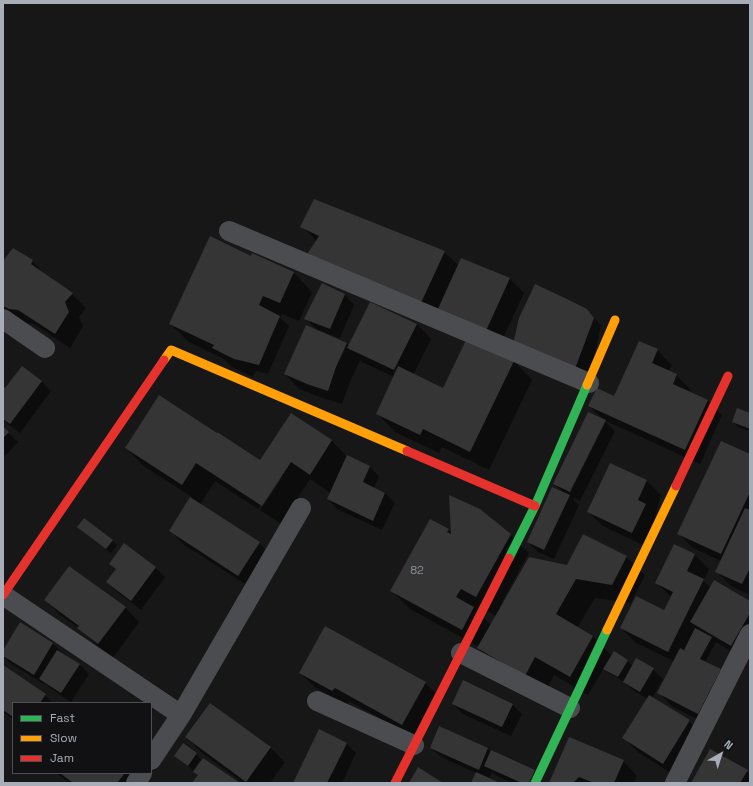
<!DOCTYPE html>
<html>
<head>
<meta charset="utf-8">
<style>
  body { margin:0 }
  #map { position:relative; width:753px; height:786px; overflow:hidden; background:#171717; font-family:"Space Grotesk",sans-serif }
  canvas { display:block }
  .frame { position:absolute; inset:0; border:4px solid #a8adb8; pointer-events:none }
  .legend { position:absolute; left:12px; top:702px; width:140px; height:72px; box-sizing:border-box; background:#111113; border:1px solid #4d4f55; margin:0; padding:5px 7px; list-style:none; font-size:12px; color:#a8adb8 }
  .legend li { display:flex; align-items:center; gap:8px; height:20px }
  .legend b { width:20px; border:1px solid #4d4f55 }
  .north { position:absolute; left:701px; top:734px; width:40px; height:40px; -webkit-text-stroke:3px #111113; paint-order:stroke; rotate:39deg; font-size:11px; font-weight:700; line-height:16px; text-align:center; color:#a8adb8 }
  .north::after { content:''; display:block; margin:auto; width:14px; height:18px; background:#a8adb8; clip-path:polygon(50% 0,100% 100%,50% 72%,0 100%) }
</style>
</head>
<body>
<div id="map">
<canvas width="753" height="786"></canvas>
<div class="frame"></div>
<ul class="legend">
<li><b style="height:5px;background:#30b455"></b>Fast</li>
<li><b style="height:5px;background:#ff9f0a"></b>Slow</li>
<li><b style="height:5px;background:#e5322d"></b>Jam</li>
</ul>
<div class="north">N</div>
</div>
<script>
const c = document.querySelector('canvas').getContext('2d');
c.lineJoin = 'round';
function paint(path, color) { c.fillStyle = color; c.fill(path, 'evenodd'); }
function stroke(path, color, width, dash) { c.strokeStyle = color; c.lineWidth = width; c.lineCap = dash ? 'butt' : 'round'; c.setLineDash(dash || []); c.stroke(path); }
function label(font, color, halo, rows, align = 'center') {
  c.font = font + ' "Space Grotesk",sans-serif'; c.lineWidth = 3; c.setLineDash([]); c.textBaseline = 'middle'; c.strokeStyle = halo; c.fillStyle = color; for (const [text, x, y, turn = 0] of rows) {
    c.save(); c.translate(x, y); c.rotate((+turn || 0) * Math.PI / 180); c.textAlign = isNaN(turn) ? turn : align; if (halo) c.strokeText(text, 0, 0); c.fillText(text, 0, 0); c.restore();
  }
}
const shadow = new Path2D(`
  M302 226 444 252 459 266 462 259 510 279 524 293 499 347 316 241Z
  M253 254 294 273 312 292 299 321 282 314 280 318 289 326 268 374 256 371 253 377 232 367 224 359 189 342 170 324 251 257Z
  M32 261 47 276 72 294 86 308 79 317 83 326 70 348 34 324 24 323 3 311V263Z
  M322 285 345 295 354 305 340 338 316 329 305 318Z
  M586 310 601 325 587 388 529 358Z
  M417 324 431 339 413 375 444 389 514 361 532 380 489 470 442 447 439 453 395 432 377 413 394 377 362 362 360 360 350 382 342 404 322 398 299 389 285 374 346 344 349 346Z
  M657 350 672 365 668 372 676 375 691 390 689 392 708 401 722 415 700 464 604 420 615 431 580 501 571 497 579 505 554 559 538 552 528 542 563 492 554 484 604 420 589 406 614 397Z
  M22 367 42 382 51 391 20 433 3 420V387L5 389Z
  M750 414V431L738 427 733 422Z
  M291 415 332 441 347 457 370 467 379 476 374 488 385 493 395 503 382 530 337 509 328 499 330 493 310 479 281 524 260 510 281 479 279 477 258 509 215 481 200 505 259 543 273 558 253 589 184 545 170 530 192 497 145 467 126 448 261 461Z
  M3 428 18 442 3 458Z
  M750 455V595L731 586 716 571 721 561 693 548 679 534Z
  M610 464 647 481 661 495 647 547 603 526 588 512Z
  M84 519 113 541 117 545 111 553 83 531Z
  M448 530 452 534 510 535 529 553 502 602 504 603 568 566 626 557 645 575 631 603 595 598 577 628 593 636 612 656 627 661 633 666 637 659 653 669 663 679 652 698 689 721 703 735 677 777 638 752 624 738 648 699 634 691 623 681 609 673 604 668 588 695 554 675 544 694 497 667 478 648 479 647 410 609 392 591ZM479 606 496 616 491 625 477 611Z
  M125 545 156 568 165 577 141 610 117 592 107 582 116 570 110 564Z
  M674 545 695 555 709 569 703 581 711 588 750 602V652L746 660 716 642 705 662 720 670 735 685 713 727 673 707 658 692 674 661 636 643 621 628 664 611 671 597 656 582Z
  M46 600 125 607 139 622 113 658 93 642 79 628 60 615Z
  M20 624 53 644 63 653 79 664 89 674 71 702 50 688 45 683 44 684 11 664 3 656V652Z
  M3 667 45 695 53 703H13V719L3 712Z
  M300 673 425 683 440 697 417 739 349 701 347 705 315 687Z
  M211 704 271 748 285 762 270 783H243L201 752 186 737Z
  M453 704H512L522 714 511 736 463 714Z
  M440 727 534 771 543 783H512L495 775 492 772 489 779 498 783H472L476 773 441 757 431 748Z
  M346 743 356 753 342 783H294Z
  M196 754 201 759 193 770 175 756Z
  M623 761 637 776 634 783H550Z
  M747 771 750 774V783H692Z
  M56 773H132L142 783H70Z`);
const building = new Path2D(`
  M314 199 445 251 420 305 304 259 319 236 300 227Z
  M210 236 251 256 252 253 294 272 280 303 263 296 259 305 280 316 259 365 234 359 212 348 214 345 169 324Z
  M13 248 33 260 31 264 73 293 65 302 69 312 55 334 18 310 9 309 3 306V261Z
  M461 258 510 278 485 333 437 311Z
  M322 283 345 294 330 329 304 319Z
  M535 284 571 301 587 309 594 318 573 374 513 344 519 318Z
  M370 302 417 324 394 370 347 348Z
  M306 325 347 343 336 367 328 391 307 384 284 374Z
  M467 338 514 361 470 452 423 429 420 435 376 414 398 366 443 388Z
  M639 341 658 349 652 363 677 374 673 384 708 400 685 450 588 406 597 388 614 396Z
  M22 366 42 381 10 424 3 419V386L5 388Z
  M159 395 217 433V432L260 460 291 413 332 440 310 475 291 462 262 506 196 463 182 485 125 448Z
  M737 408 750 413V429L732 422Z
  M588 412 606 420 570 492 553 484Z
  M3 426 9 432 3 438Z
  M721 441 750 454V492L721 554 677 534Z
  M347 455 370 466 363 482 385 493 373 521 327 499Z
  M610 463 647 480 638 500 646 504 632 533 587 512Z
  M552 487 570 495 544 550 527 542Z
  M449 495 480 509 511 534 476 597 461 589 456 597 474 607 462 630 390 591 430 519 449 529 447 532 451 534Z
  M190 497 260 542 238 576 169 531Z
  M745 508 750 510V568L742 584 715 572Z
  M84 518 113 540 106 549 77 527Z
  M583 534 627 556 612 585 576 579 556 614 593 636 570 677 535 657 525 676 477 648 529 557 567 565Z
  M124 543 156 567 131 601 106 582 116 569 109 564Z
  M674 544 695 554 687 571 704 579 668 652 620 628 636 596 664 610 673 592 655 583Z
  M69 566 126 607 98 644 77 628 79 626 44 600Z
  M714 580 750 601V613L731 646 690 622Z
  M20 622 53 643 34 675 3 656V650Z
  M325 626 426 682 402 725 335 688 332 691 299 673Z
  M695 628 712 637 700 659 721 669 698 714 657 693 680 648 689 653 684 650Z
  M57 650 80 664 61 693 39 679Z
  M614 651 628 660 618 677 603 669Z
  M636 658 654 668 640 692 623 682Z
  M3 665 46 694 40 703H13V717L3 710Z
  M463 680 513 704 502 727 452 704Z
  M649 695 690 720 663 764 622 738Z
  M210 703 271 747 246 782 185 737Z
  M439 726 488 748 479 770 430 748Z
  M319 729 347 743 327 783H293Z
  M569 737 624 760 614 783H594L579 777 573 783H549Z
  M183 743 197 753 188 766 174 756Z
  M710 749 748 770 740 783H691Z
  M491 750 535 770 529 783H522L484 766Z
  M203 758 240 783H192L198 775 193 772Z
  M418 767 443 783H409Z
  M476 772 500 783H471Z
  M60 773H125L117 783H73Z`);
const street = new Path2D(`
  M229 231 589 383
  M3 319 45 348
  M3 595 181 715
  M461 653 570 708
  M317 701 414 745
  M151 760 181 715 301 508
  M136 783 142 773
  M675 783 750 634`);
const fast = new Path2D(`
  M509 558 535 506 587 385
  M535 783 607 630`);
const slow = new Path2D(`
  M164 360 171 350 407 451
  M587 385 615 320
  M607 630 676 486`);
const jam = new Path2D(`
  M407 451 535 506
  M676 486 728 376
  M3 595 164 360
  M395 783 509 558`);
const numberNames = [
  ["82",417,571]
];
paint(shadow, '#0007');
paint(building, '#353536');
stroke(street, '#4b4c50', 20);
stroke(fast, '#30b455', 9);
stroke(slow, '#ff9f0a', 9);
stroke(jam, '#e5322d', 9);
label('11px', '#8b8f98', null, numberNames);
</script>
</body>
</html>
